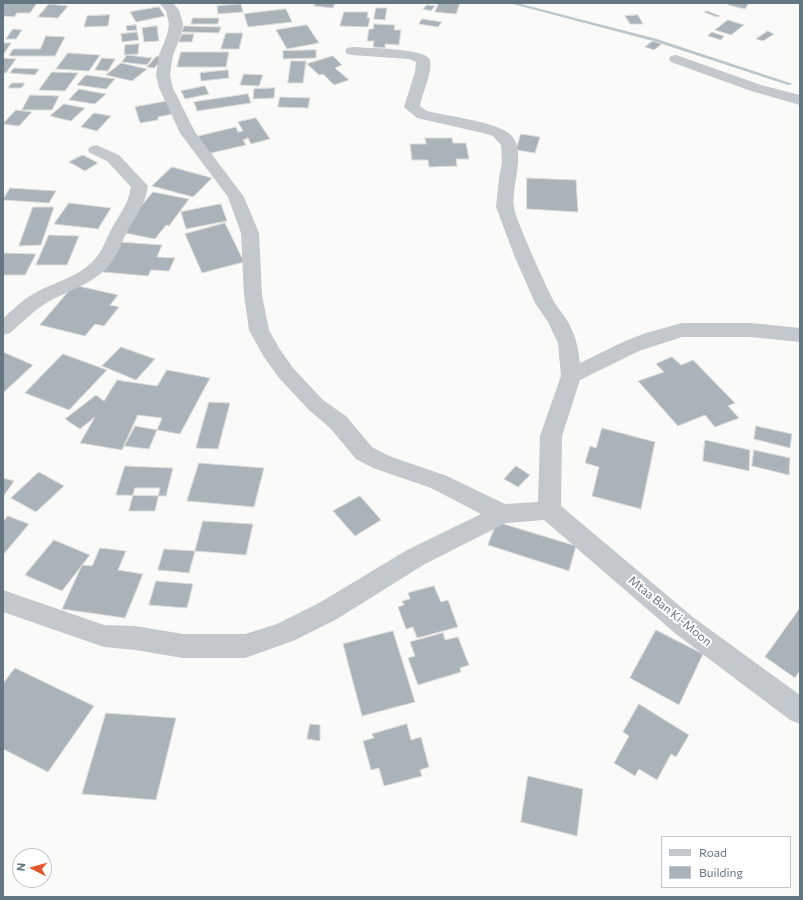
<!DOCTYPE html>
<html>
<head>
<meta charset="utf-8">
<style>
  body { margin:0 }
  #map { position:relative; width:803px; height:900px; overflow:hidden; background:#fafaf8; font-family:Commissioner,sans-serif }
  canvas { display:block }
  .frame { position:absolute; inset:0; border:4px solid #657683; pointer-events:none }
  .legend { position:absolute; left:661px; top:836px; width:130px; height:52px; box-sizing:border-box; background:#fff; border:1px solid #c1c8cd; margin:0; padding:5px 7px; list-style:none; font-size:12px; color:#657683 }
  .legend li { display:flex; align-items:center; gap:8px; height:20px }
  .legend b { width:20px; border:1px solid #c1c8cd }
  .north { position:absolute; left:12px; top:848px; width:40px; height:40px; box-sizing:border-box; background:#fff; border:1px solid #c1c8cd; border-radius:50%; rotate:276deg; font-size:11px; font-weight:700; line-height:16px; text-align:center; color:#657683 }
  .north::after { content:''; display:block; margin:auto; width:14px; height:18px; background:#e4572e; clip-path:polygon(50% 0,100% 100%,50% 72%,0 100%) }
</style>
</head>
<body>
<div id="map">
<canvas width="803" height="900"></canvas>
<div class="frame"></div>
<ul class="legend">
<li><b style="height:5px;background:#c3c8cc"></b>Road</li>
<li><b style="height:11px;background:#aab3b9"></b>Building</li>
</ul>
<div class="north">N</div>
</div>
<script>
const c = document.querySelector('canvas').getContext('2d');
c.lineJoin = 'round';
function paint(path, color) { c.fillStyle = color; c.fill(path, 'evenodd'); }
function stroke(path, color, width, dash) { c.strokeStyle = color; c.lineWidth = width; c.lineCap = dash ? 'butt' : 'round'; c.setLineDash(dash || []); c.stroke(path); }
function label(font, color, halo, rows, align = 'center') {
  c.font = font + ' Commissioner,sans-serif'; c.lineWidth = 4; c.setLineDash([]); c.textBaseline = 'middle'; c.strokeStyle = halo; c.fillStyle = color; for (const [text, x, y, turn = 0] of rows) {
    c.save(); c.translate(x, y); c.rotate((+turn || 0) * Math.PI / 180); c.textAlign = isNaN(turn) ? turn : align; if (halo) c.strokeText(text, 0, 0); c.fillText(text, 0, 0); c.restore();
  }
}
const stream = new Path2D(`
  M509 3H517L657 39 793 84 788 85 653 41Z`);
const building = new Path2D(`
  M7 3H37L30 13H17L14 17 3 16V4Z
  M316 3H335L333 8 314 6Z
  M439 3H460L456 14 435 12Z
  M730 3H749L745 9 728 5Z
  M49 4 68 6 58 18 38 17Z
  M241 4 243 12 218 14 217 6Z
  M427 5 435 6 431 11 423 9Z
  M159 7 165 16 136 22 130 12Z
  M376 8H387L385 20 374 19Z
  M286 9 292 22 248 27 244 14Z
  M707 11 720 16 717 17 704 12Z
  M344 12H368L367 18H370L368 27 340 26Z
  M110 15 108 26 84 27 87 16Z
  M638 15 643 24H630L625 16Z
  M193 18H219L218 24H191Z
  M422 19 442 22 438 27 419 24Z
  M728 20 744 25 731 35 715 30Z
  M374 24 395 25 394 30H401L399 45 385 44V48L373 47 374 41H367L369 29H373Z
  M136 25 137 30 127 31 126 26Z
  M307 25 319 43 287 49 276 30Z
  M157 26 159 41 144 42 142 28Z
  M184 26 221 27 219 33 182 32Z
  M13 29 22 30 16 39H6Z
  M768 31 774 34 763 41 756 39Z
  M137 32 139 40 122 42 121 34Z
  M712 32 724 36 721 40 708 36Z
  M226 33H243L239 49H221Z
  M182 34H194L192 42H179Z
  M46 36 65 37 55 56H9L13 49H40Z
  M653 41 662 44 654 50 645 47Z
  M3 43H11L3 55Z
  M139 44 138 54 124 55 125 45Z
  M316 50V58L283 59V51Z
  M181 52H229L226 67H177Z
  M68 53 100 55 89 71 56 69Z
  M127 55 152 58 147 65 122 62Z
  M157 56 165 58 154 68 147 67Z
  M333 56 342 65 335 68 349 80 334 85 323 74 319 75 307 64Z
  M3 58 16 59 6 73H3Z
  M102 58 115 59 108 71 95 70Z
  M291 61H306L303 83H288Z
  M121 63 147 69 132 81 106 75Z
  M14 68 39 69 35 75 10 73Z
  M228 70 229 78 201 81 200 73Z
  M52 72 78 73 65 91 39 90Z
  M244 74 263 75 259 86 240 85Z
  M86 75 115 79 106 89 77 85Z
  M12 83H25L21 88H8Z
  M205 86 209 94 185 99 181 91Z
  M275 88 274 98 253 99 254 89Z
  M79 89 106 94 95 104 69 100Z
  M248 94 251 103 197 111 194 102Z
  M30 95 59 96 52 110H22Z
  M280 97 310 98 308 108 278 107Z
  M168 101 172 114 158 117V120L140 123 135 107Z
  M64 104 85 108 71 121 50 116Z
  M16 110 32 112 19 126 3 124Z
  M94 113 111 116 97 131 81 127Z
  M256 118 270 139 251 144 248 138 243 140 246 145 207 154 198 136 236 127 238 132 243 131 238 122Z
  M521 134 540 137 535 153 516 150Z
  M425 138H452L453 143H466L469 159H456L457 166 429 167 428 160H412L410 144H426Z
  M83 155 98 163 85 171 69 162Z
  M172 167 212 178 193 197 152 186Z
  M527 178 576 180 578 212 527 209Z
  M10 188 56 191 49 203 3 200Z
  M153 192 189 199 169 226 166 225 155 239 120 232Z
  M69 203 111 208 98 229 54 224Z
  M221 204 227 221 186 229 181 212Z
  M33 207H54L41 245 19 246Z
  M225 223 244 262 202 273 185 234Z
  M49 235 79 236 67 265H36Z
  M119 242 162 245 157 257 175 258 169 271 151 270 148 276 103 272Z
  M4 253 36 254 25 275H3Z
  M74 285 118 295 110 305 119 307 104 326 95 324 85 336 40 325Z
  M121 347 155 359 136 380 102 366Z
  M3 352 33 365 3 393Z
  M63 354 107 370 69 410 25 393Z
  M672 357 681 365 693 360 735 403 728 406 739 418 715 427 705 415 678 426 638 381 664 372 656 364Z
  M167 370 210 378 180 434 135 426 122 450 80 443 95 417 80 429 65 419 96 395 104 401 117 380 157 386Z
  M209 402 230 403 218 449 196 448Z
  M138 415 162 418 149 449 124 446Z
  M756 426 792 434 790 448 754 439Z
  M602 428 655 442 641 509 592 496 599 467 585 463 590 446 596 448Z
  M705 440 750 450 749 471 703 461Z
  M754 450 790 458 789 475 752 466Z
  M199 463 264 468 254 507 187 501Z
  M125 466 173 468 166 496 116 495Z
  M516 466 530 475 518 487 504 479Z
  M39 472 64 486 36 512 11 498Z
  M3 478 14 481 3 497Z
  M135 488H160L155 511H129Z
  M360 496 381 520 355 536 333 511Z
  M8 516 29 524 3 555V522Z
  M203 521 253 524 246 555 195 551Z
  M497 522 576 546 569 571 488 545Z
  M54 540 90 555 62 591 25 575Z
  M100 548 126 551 118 570 143 574 125 618 62 609 82 565 92 566Z
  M164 549 195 551 189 573 158 570Z
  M156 581 193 584 187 608 149 605Z
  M434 586 441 602 448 600 458 627 417 638 413 627 406 629 398 607 404 605 402 601 410 599 408 593Z
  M800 608V670L795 678 765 657Z
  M656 630 703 654 679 705 630 678Z
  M393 631 415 702 362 716 343 644Z
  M443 633 445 640 458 637 469 665 460 668 461 672 418 685 408 658 415 656 410 642Z
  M15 668 94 706 48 772 3 749V684Z
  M639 704 689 735 676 757 671 754 657 780 639 769 635 776 614 763 629 736 623 732Z
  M106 713 176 718 156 800 82 794Z
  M310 724 320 725V741L307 739Z
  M407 724 411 740 421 737 429 767 420 770 422 776 384 786 379 768 371 770 363 741 374 738 372 734Z
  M528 776 583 789 577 836 521 822Z`);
const street = new Path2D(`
  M159 3H173L179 10 183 24 181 35 173 55 170 75 173 88 195 132 244 197 259 233 262 295 269 330 279 348 293 368 323 400 346 416 372 447 389 456 447 476 505 504 538 502 540 436 561 376 558 343 548 322 535 303 514 255 496 207 499 178 502 162 501 145 493 136 483 133 417 118 404 107 415 72 416 62 409 59 352 55 347 54 345 51 347 48 352 47C364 48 427 48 430 60 433 71 422 94 420 106L427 111C446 116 499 122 511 135 527 152 511 186 514 207 515 215 520 225 523 233 532 255 542 278 553 300 556 306 561 311 565 317 575 333 578 345 580 363L625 341 646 333 682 323H751L800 328V342L751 337H682L639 351 580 380 562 436 561 506 694 618 800 695V724L790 720 676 634 544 520 506 523 425 564 337 619 293 641 245 658H183L135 650 104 647 3 612V590L104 625 135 626 183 634H245L277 624 319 603 407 550 481 514 431 488 373 468 356 459 330 428 309 410 279 378 264 357 249 330 244 295 241 233 228 197 180 133 159 88 156 75 159 55 167 35 169 24 166 11Z
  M676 55 761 85 800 95V105L751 91 671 62 669 59 671 56Z
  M96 145 119 155 148 186C145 205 137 214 128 230 121 243 117 258 106 269 90 285 67 291 48 302 34 310 22 323 10 333L3 335V318C13 310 23 299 35 293 54 282 79 277 94 260 102 252 106 239 112 228 120 213 128 205 131 187L107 161 90 153 88 150 90 147Z`);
const streetNames = [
  ["Mtaa Ban Ki-Moon",670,611,39]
];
paint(stream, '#bbc7cb');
paint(building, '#aab3b9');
stroke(building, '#dcdcda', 1);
paint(street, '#c3c8cc');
label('12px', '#657683', '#fff', streetNames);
</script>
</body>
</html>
